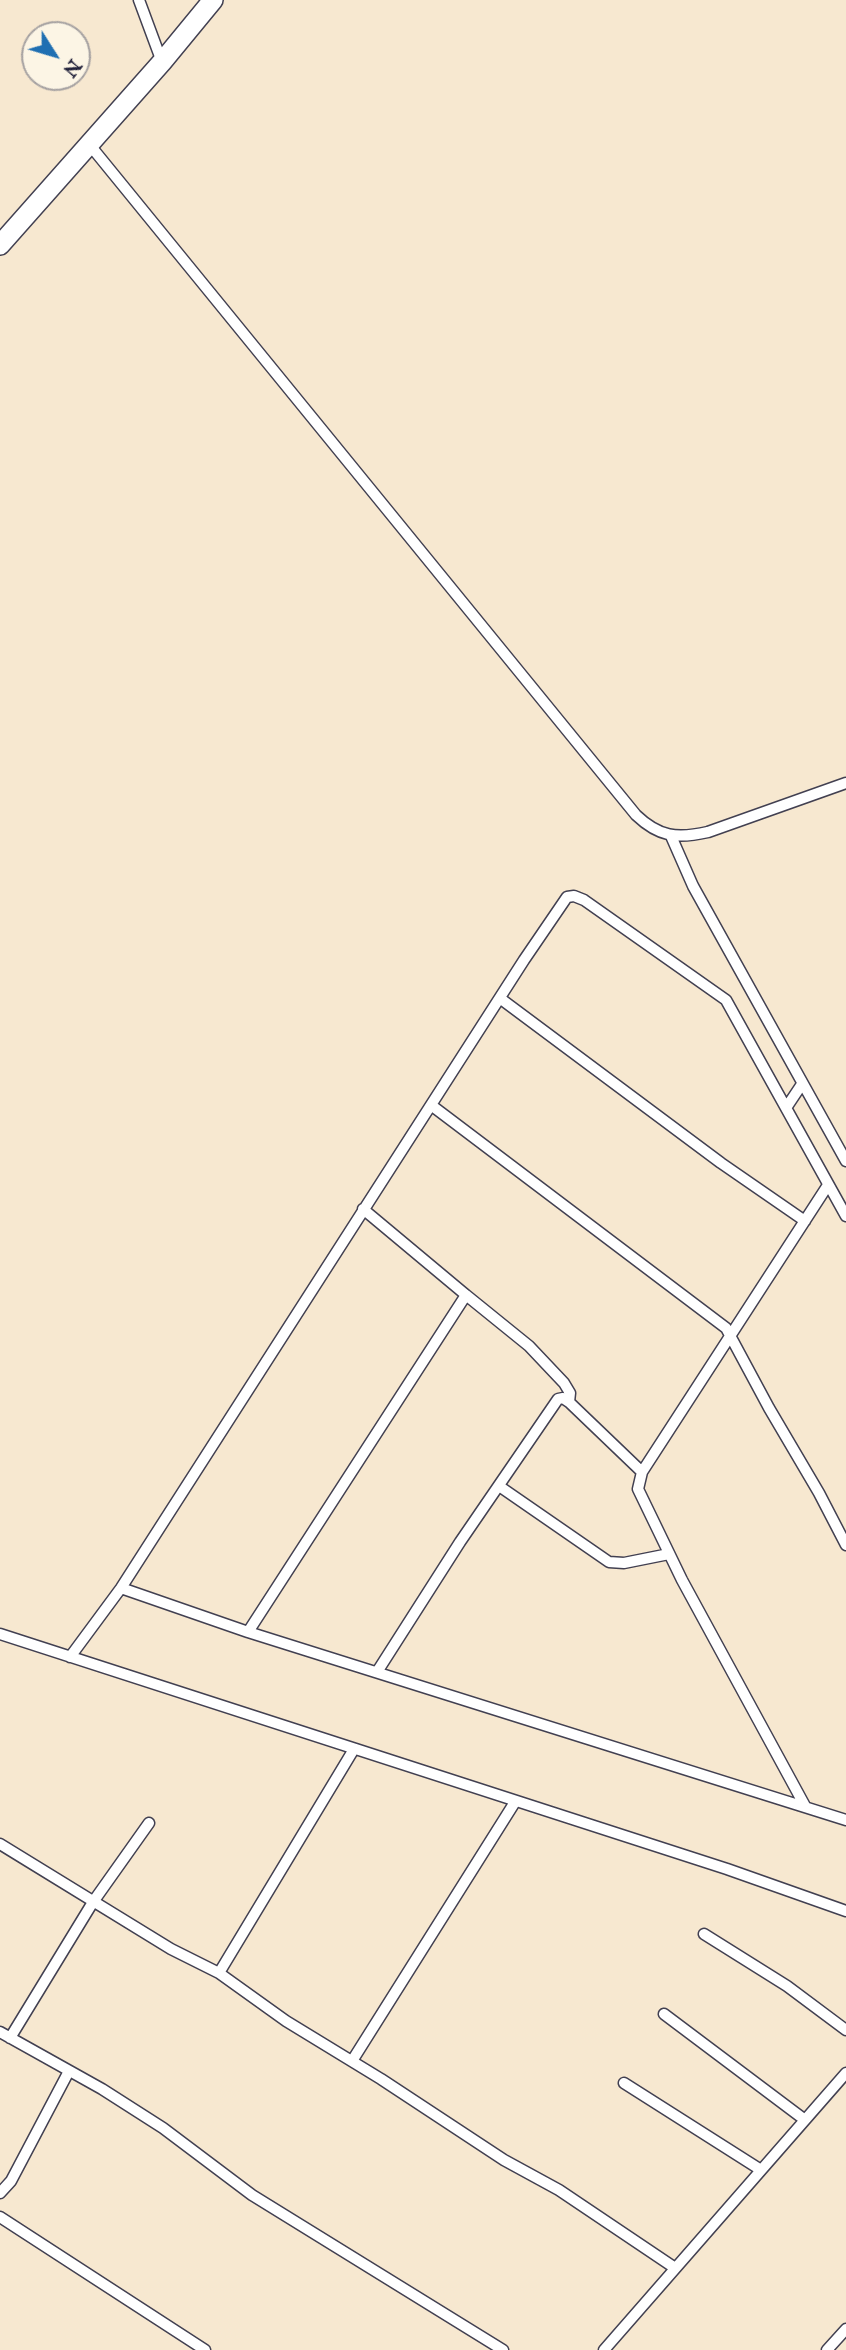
<!DOCTYPE html>
<html>
<head>
<meta charset="utf-8">
<style>
  body { margin:0 }
  #map { position:relative; width:846px; height:2350px; overflow:hidden; background:#f7e8d0; font-family:"IM FELL English",serif }
  canvas { display:block }
  .north { position:absolute; left:21px; top:21px; width:70px; height:70px; box-sizing:border-box; background:#fcf5e5; border:2px solid #a5a1a1; border-radius:50%; rotate:127deg; font-size:19px; font-weight:700; line-height:28px; text-align:center; color:#22223b }
  .north::after { content:''; display:block; margin:auto; width:24px; height:32px; background:#1f6fb2; clip-path:polygon(50% 0,100% 100%,50% 72%,0 100%) }
</style>
</head>
<body>
<div id="map">
<canvas width="846" height="2350"></canvas>
<div class="north">N</div>
</div>
<script>
const c = document.querySelector('canvas').getContext('2d');
c.lineJoin = 'round';
function stroke(path, color, width, dash) { c.strokeStyle = color; c.lineWidth = width; c.lineCap = dash ? 'butt' : 'round'; c.setLineDash(dash || []); c.stroke(path); }
const street = new Path2D(`
  M139 0 162 62
  M89 144 636 815C659 837 677 839 708 832L846 783
  M671 836 693 886 846 1161
  M501 999 721 1163 805 1221
  M431 1105 726 1328 769 1408 819 1493 846 1545
  M786 1108 802 1084
  M466 1295 529 1346 564 1383 570 1393 569 1402
  M499 1486 609 1562 624 1563 669 1554
  M121 1588 248 1632 846 1820
  M248 1632 466 1295 363 1209
  M0 1634 727 1869 846 1911
  M70 1657 121 1588 524 960 567 897 574 896 584 900 726 1000 846 1216
  M377 1672 460 1542 558 1399 563 1398 569 1402 642 1472
  M805 1806 682 1580 638 1489 642 1472 828 1185
  M0 1844 171 1949 219 1973 286 2021 381 2079 504 2160 559 2190 675 2268
  M704 1934 787 1986 846 2030
  M219 1973 354 1749
  M664 2014 805 2120
  M0 2032 102 2089 163 2128 252 2195 503 2350
  M10 2038 93 1902 149 1823
  M352 2061 515 1802
  M624 2083 761 2170
  M0 2193 11 2181 69 2071
  M0 2217 205 2350
  M604 2350 846 2073
  M827 2350 846 2329`);
const highway = new Path2D(`
  M0 245 162 62 213 0`);
stroke(street, '#424051', 13);
stroke(highway, '#424051', 22);
stroke(street, '#fff', 10);
stroke(highway, '#fff', 19);
</script>
</body>
</html>
